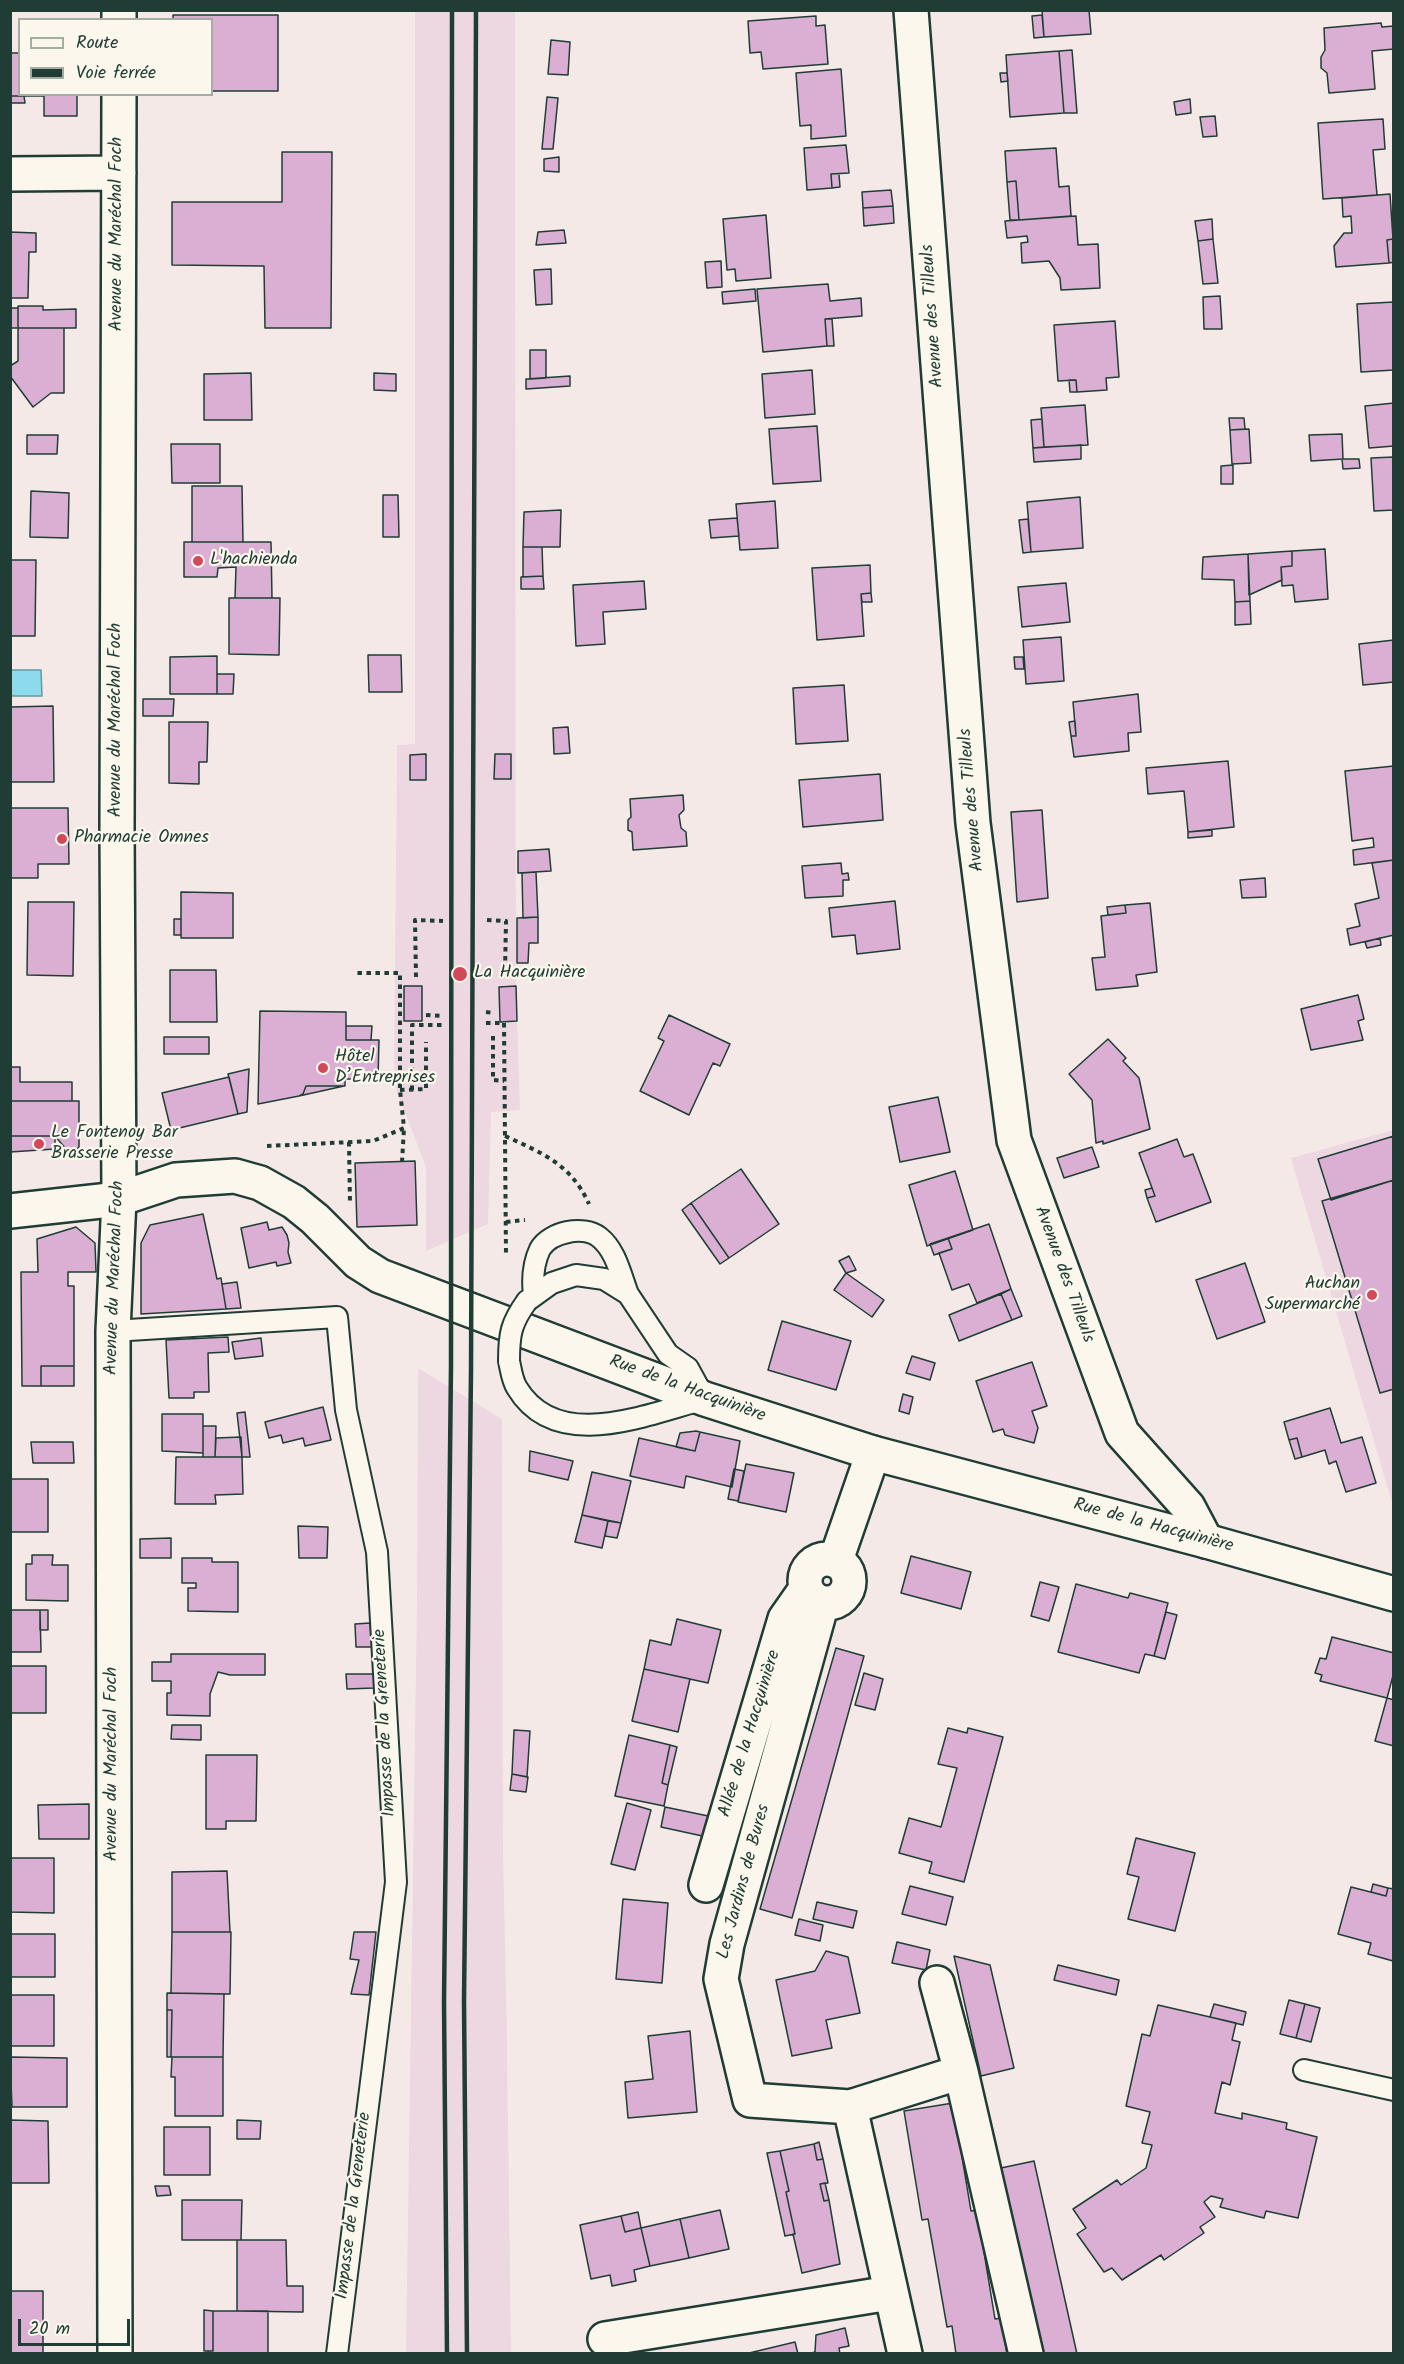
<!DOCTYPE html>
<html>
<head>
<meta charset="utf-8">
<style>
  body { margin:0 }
  #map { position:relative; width:1404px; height:2364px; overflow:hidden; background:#f5e9e7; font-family:Kalam,sans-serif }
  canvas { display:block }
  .frame { position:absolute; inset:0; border:12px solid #1f3d34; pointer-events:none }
  .legend { position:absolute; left:18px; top:18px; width:195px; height:78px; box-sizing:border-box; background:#fbf7ec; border:2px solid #a3ada2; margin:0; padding:8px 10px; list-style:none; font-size:18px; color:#1f3d34 }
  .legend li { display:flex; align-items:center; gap:12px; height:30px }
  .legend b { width:30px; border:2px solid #a3ada2 }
  .scale { position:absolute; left:18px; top:2319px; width:112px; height:27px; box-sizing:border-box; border:3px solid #1f3d34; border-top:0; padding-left:8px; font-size:18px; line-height:21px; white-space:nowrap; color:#1f3d34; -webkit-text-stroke:4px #fbf7ec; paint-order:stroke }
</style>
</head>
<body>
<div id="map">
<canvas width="1404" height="2364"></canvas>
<div class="frame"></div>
<ul class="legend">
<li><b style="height:8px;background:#fbf7ec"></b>Route</li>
<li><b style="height:8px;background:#1f3d34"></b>Voie ferrée</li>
</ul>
<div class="scale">20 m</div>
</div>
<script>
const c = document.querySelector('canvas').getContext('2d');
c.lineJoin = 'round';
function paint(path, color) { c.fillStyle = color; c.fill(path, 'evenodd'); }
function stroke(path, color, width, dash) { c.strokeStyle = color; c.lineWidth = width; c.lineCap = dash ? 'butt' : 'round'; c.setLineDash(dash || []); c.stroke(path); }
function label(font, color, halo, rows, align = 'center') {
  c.font = font + ' Kalam,sans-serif'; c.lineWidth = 4.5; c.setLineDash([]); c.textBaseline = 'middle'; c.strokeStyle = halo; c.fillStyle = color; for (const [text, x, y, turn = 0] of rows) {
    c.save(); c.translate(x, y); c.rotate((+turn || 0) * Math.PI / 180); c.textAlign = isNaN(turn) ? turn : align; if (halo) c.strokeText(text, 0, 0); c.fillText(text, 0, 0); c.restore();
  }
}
const built = new Path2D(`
  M415 11H515L516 986 520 1110 491 1112 488 1224 426 1251V1167L394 1084 397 745 415 744Z
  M1393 1130V1506L1291 1158Z
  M418 1368 502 1419 503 1850 507 2040 511 2353H406L417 1598Z`);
const water = new Path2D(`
  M11 670H41L42 696H11Z`);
const building = new Path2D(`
  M1042 10H1089L1091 34 1044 37Z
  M173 15H278V91H212V20H173Z
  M1042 15 1044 37 1034 38 1032 16Z
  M816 16V26L825 25 828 64 763 69 761 52 750 53 748 21Z
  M1381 23 1382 27 1394 26V49L1372 51 1375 89 1329 93 1327 73 1321 68V57L1325 50 1324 28Z
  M551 40 570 42 568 75 548 74Z
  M1072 50 1077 113H1064L1059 51Z
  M1059 51 1064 113 1010 117 1006 55Z
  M10 53H20V94L44 96H10Z
  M841 69 846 136 811 139V125L800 126 796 73Z
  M1000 73H1007L1008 81 1001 82Z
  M44 94H77V116H44Z
  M10 96H24L25 103H10Z
  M547 97 558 98 553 149H542Z
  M1190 99 1191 113 1176 115 1174 102Z
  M1215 116 1217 136 1203 137 1200 117Z
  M1383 119 1385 149 1373 150 1377 195 1323 199 1318 123Z
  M846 145 849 173 831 174 832 188 807 190 804 148Z
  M1056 148 1059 187 1069 186 1071 216 1019 220 1016 181 1007 182 1005 151Z
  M282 152H332L331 328H265L264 266 172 265V202H282Z
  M559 157V172L544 171V159Z
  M831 174H839L840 187 832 188Z
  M1016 181 1019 220H1010L1007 182Z
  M891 190 893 206 863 208 862 192Z
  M1390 194 1393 239 1387 240 1389 263 1336 267 1334 246 1344 233H1352L1351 216 1343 217 1342 198Z
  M893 206 894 223 864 226 863 208Z
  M766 215 771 278 736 281 735 269 727 270 723 219Z
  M1076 216 1078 245 1098 244 1100 288 1061 290 1060 278 1049 261 1022 263 1021 243 1028 242 1027 236 1007 238 1005 221Z
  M1212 219 1213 239 1198 241 1195 221Z
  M564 230 566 243 536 245 538 232Z
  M10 232 36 233V252H29L28 298H10Z
  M1213 239 1218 283 1203 284 1198 241Z
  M1393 239 1394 262 1389 263 1387 240Z
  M721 261 722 287 707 288 705 262Z
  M551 269 552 304 536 305 534 270Z
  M828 284 830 301 861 298 862 316 825 319 827 346 763 352 757 289Z
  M755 289 756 301 723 304 722 292Z
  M1220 296 1222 329H1204L1203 297Z
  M1394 302V370L1361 372 1357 304Z
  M18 306H43V310L76 309V328H18Z
  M10 308H18V328H10Z
  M825 319H832L834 346H827Z
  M1115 321 1119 377 1106 378 1107 390 1077 392 1076 380 1058 381 1054 325Z
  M18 328H64V393H51L33 407 10 376V366L18 361Z
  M530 350H546V378L530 379Z
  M812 370 815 414 765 418 762 374Z
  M251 373 252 420H204V374Z
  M374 373 396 374V391L374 390Z
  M570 376V386L526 389V379Z
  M1069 380H1076L1077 392H1070Z
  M1394 403V446L1369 448 1365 406Z
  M1085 405 1088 445 1044 447 1041 408Z
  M1229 418H1244L1245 429 1230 430Z
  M1042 419 1044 447 1033 448 1031 420Z
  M817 426 821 481 773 484 769 429Z
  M1249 429 1251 463 1232 464 1230 430Z
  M1342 434 1343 459 1311 461 1309 435Z
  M27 435H58L57 454H27Z
  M171 444H220V483H172Z
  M1081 445V459L1034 462 1033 448Z
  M1394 457V510L1374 511 1371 458Z
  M1342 459H1359L1360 468 1343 469Z
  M1233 465V484H1221V466Z
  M192 486H242L243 542H192Z
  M31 491 69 493 68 538 30 537Z
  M383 495H398L399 537H383Z
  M1080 497 1083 548 1031 552 1027 502Z
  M775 501 778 548 740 550 736 504Z
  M561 510 560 547H523L524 512Z
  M737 518 739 536 711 538 709 520Z
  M1028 519 1031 552 1023 553 1019 520Z
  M184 542H271L272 598H235L236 567 218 568 217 577H184Z
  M523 547H542L543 576 523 577Z
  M1325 549 1328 599 1295 602 1293 585 1282 586 1281 567 1292 566V551Z
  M1292 551V566L1281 567 1282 580 1249 595 1248 554Z
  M1248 554 1250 601 1235 602 1234 580 1202 579 1203 557Z
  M10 560H36L35 636H10Z
  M870 565 871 593 861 594 864 636 817 640 812 568Z
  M543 576 544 589H521V577Z
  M644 581 646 609 603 612 605 644 576 646 573 585Z
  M1066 583 1070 622 1022 627 1018 587Z
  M871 593 872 602H862L861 594Z
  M229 598H280L279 655 229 654Z
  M1250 601 1251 624 1235 625V602Z
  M1061 637 1064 681 1026 684 1023 640Z
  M1394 640V682L1363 685 1359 644Z
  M368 655H401L402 692H369Z
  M217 656V694H170V657Z
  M1014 657H1023L1024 669H1015Z
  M217 674H234L233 694H217Z
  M844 685 848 741 796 744 793 688Z
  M1138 694 1141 732 1128 733 1129 751 1074 757 1071 736H1076L1073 702Z
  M143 699H174L173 716H143Z
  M53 706 54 782H10V707Z
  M1075 721 1076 736H1071L1069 722Z
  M169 722H208L207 762H199V784L169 783Z
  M568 727 570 753 554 754 553 728Z
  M426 754V780H410V755Z
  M495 754H511V779H494Z
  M1228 761 1234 827 1188 832 1184 791 1148 794 1146 768Z
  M1394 766V860L1354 865 1353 850 1374 847 1373 838 1352 841 1345 771Z
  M880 774 883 820 803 827 799 780Z
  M683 795 684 810 679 815 681 828 686 832 687 846 633 850 632 832 628 830V820L631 817 630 799Z
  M10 808H68L69 864H38V878H10Z
  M1042 810 1048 898 1017 902 1011 812Z
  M1212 830V836L1188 838V832Z
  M549 849 551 871 518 873V851Z
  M1394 860V935L1350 945 1347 929 1360 926 1355 904 1379 898 1372 863Z
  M841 863 842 874 848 873 849 880H843V896L805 898 802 866Z
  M536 872 538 917 523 918 522 873Z
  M1265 878 1266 897 1242 898 1240 880Z
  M181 892 233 893V938H181Z
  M895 901 900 949 857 954 855 935 832 937 829 908Z
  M28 902H74L73 976 27 975Z
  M1150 903 1157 972 1136 975 1138 986 1096 990 1092 958 1105 957 1101 916 1126 913 1125 905Z
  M1125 905 1126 913 1108 915 1107 907Z
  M538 917V943H529L528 963H517V918Z
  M174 919H181V935H174Z
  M1380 938 1381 945 1367 948 1365 942Z
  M170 970H216L217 1022H170Z
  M404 986H422V1021H404Z
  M516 986 517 1021 500 1022 499 987Z
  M1358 995 1364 1019 1358 1021 1363 1040 1311 1050 1301 1009Z
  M260 1011 346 1012V1040H379L378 1079H345V1086H306L303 1094 299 1096 258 1104Z
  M669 1015 730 1044 720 1066 713 1063 689 1115 640 1091 664 1041 658 1038Z
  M346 1026H372L371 1040H346Z
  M164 1037H209V1054H164Z
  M1108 1039 1126 1058 1123 1061 1139 1078 1150 1129 1103 1144V1141L1096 1143 1092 1100 1069 1074Z
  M10 1067H20V1082H72V1101H10Z
  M249 1069 247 1112 238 1114 228 1074Z
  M229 1077 238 1114 171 1130 162 1093Z
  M306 1086H344L299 1096 303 1094Z
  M938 1097 950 1152 900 1162 889 1107Z
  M10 1101H79V1147L71 1155 55 1136H10Z
  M10 1136H55V1149L10 1152Z
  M1394 1136V1180L1331 1200 1318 1159Z
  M1177 1139 1184 1157 1193 1154 1211 1202 1156 1222 1147 1198 1155 1196 1139 1153Z
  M1092 1147 1099 1167 1064 1178 1057 1158Z
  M415 1161 417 1225 357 1227 355 1163Z
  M741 1169 779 1224 729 1258 691 1203Z
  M955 1171 973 1230 927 1246 909 1185Z
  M1394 1180V1389L1380 1393 1322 1201Z
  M1152 1188 1155 1196 1147 1198 1145 1190Z
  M691 1203 729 1258 720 1264 682 1210Z
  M203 1214 217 1279 221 1278 226 1309 141 1314V1243L150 1225Z
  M267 1222 269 1230 282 1227 287 1235 289 1243 288 1252 291 1263 277 1266 276 1262 249 1268 241 1228Z
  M989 1224 1011 1289 977 1303 969 1284 952 1290 939 1253 952 1249 948 1238Z
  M76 1227 95 1243 96 1272H68V1286H74V1366H41V1386H22L21 1272H38L37 1239Z
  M948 1238 952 1249 934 1255 930 1244Z
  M849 1256 856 1270 846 1273 839 1261Z
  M1245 1263 1265 1322 1217 1339 1196 1280Z
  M846 1273 884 1300 872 1317 834 1290Z
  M237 1282 241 1308 226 1309 222 1284Z
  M1011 1289 1022 1316 1012 1320 1001 1294Z
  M1001 1294 1012 1320 959 1341 949 1315Z
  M782 1321 851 1341 836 1390 768 1370Z
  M228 1337 229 1352 208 1353 209 1392H194V1398H169L166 1340Z
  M261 1338 263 1356 235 1359 232 1342Z
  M912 1356 935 1363 930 1380 906 1373Z
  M1032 1362 1047 1406 1032 1411 1038 1428 1034 1443 1005 1435 1003 1429 993 1432 976 1381Z
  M41 1366H74V1386H41Z
  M903 1394 913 1397 909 1414 899 1411Z
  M323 1407 331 1440 305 1446 303 1438 283 1443 281 1435 269 1438 265 1422Z
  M1330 1408 1341 1443 1362 1437 1376 1483 1346 1492 1336 1461 1329 1464 1325 1450 1302 1457 1297 1438 1289 1440 1284 1422Z
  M245 1412 250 1457H242L237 1413Z
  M162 1414H203V1453L162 1451Z
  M203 1426H216L215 1457H203Z
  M696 1431 700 1432 695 1451 676 1447 680 1433Z
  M700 1432 740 1441 732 1487 686 1476 684 1488 630 1476 639 1438 695 1451Z
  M241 1437 242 1457H215L216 1438Z
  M1297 1438 1302 1457 1295 1459 1289 1440Z
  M31 1442H73L74 1463H33Z
  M530 1451 573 1461 568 1480 529 1471Z
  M176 1457H242L243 1494 215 1495 216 1504H175Z
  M746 1464 794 1473 786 1512 738 1502Z
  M734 1469 744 1471 738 1501 728 1499Z
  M592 1472 631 1481 621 1523 582 1515Z
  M10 1479H48V1532H10Z
  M582 1515 608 1521 602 1548 575 1542Z
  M608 1521 621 1523 617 1538 605 1536Z
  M298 1526 328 1527 327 1558H299Z
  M171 1538V1558H140V1539Z
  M32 1555H53L52 1565H68V1601L26 1600V1564H32Z
  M911 1556 971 1572 961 1609 901 1593Z
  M182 1558H212V1562H238V1612L188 1611V1588H196V1583H182Z
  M1040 1582 1059 1587 1049 1621 1031 1616Z
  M1076 1584 1128 1598 1130 1593 1168 1603 1154 1656 1145 1654 1139 1673 1058 1652Z
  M10 1610H40L41 1652H10Z
  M40 1610H48V1630H40Z
  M1166 1612 1177 1615 1165 1659 1154 1656Z
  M677 1619 721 1630 708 1683 644 1669 650 1640 671 1645Z
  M370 1623 372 1647H356L355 1624Z
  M1332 1637 1394 1653V1672L1387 1698 1320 1681 1322 1675 1315 1673 1320 1658 1326 1659Z
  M836 1648 864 1656 792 1918 760 1909Z
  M171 1654H265V1675H230L218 1672 210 1694V1716L167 1715V1693H171V1681H152V1662H171Z
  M10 1666H46V1713H10Z
  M644 1669 690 1679 678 1732 632 1721Z
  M864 1673 883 1679 875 1710 855 1705Z
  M346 1674H374V1688L347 1689Z
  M1387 1698 1394 1700V1746L1375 1741Z
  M172 1725H201V1740L171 1739Z
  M948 1728 967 1733 968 1728 1003 1737 964 1882 929 1873 932 1862 899 1853 909 1818 941 1827 957 1768 938 1764Z
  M514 1730 530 1731 527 1777 512 1774Z
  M629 1735 670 1745 662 1783 668 1785 664 1806 615 1796Z
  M670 1745 677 1747 668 1785 662 1783Z
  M206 1755H257L256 1821H226V1829H206Z
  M512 1774 528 1777 526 1792 510 1790Z
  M627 1803 651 1810 635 1870 611 1864Z
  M89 1804V1839H39L38 1805Z
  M665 1807 713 1817 707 1837 661 1827Z
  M1136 1838 1195 1853 1175 1931 1128 1919 1139 1877 1127 1874Z
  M10 1858H54V1913L10 1912Z
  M227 1871 230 1932H172V1872Z
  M1373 1884 1388 1888 1386 1896 1371 1892Z
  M910 1886 953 1897 946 1925 902 1914Z
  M1351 1887 1386 1896 1388 1888 1394 1889 1393 1961 1368 1954 1371 1943 1338 1934Z
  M623 1899 668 1903 662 1983 616 1979Z
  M817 1902 857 1911 853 1928 813 1919Z
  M799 1919 823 1925 820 1941 795 1935Z
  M172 1932H231L230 1994 171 1993Z
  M354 1932H376L369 1995 351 1994 359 1960 350 1959Z
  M10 1934H55V1977H10Z
  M897 1942 930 1950 926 1970 892 1963Z
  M826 1951 848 1957 860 2013 826 2020 832 2048 792 2056 776 1980 815 1971Z
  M954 1956 990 1965 1014 2068 981 2076Z
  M1058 1965 1119 1980 1116 1995 1054 1980Z
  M167 1993 224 1994 223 2057H171L172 2010H167Z
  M10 1995H54V2046H10Z
  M1289 2000 1305 2004 1296 2038 1280 2034Z
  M1214 2004 1246 2012 1243 2025 1210 2017Z
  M1305 2004 1320 2008 1311 2042 1296 2038Z
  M1158 2005 1236 2023 1232 2040 1240 2042 1230 2085 1222 2082 1215 2113 1242 2119V2113L1287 2123 1286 2129 1317 2137 1298 2218 1266 2211 1264 2218 1220 2207 1223 2199 1211 2196 1204 2202 1215 2217 1200 2227 1204 2233 1164 2260 1161 2255 1122 2280 1112 2268 1104 2272 1077 2234 1086 2228 1073 2209 1117 2180 1121 2185 1146 2168 1152 2145 1142 2143 1150 2112 1126 2106 1142 2034 1150 2036Z
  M167 2010H172L171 2057H167Z
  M690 2031 697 2112 628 2118 625 2082 653 2079 648 2036Z
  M10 2057 67 2058V2107H12Z
  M172 2057H223V2116H175V2077H171Z
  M953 2103 971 2211 977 2210 995 2319 1001 2318 1007 2354H956L952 2326 947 2327 928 2219 922 2220 904 2111Z
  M10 2120 48 2121 49 2183H10Z
  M237 2120 261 2121 260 2139H237Z
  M164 2127H210V2175H164Z
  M819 2142 823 2159 817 2160 814 2144Z
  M814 2144 817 2160 823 2159 828 2183 820 2184 824 2201 829 2200 840 2264 802 2273 793 2234H795L786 2192 789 2191 780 2151Z
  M780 2151 789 2191 786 2192 795 2234 785 2236 767 2153Z
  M1034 2161 1077 2354H1043L1001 2168Z
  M825 2183 829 2200 824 2201 820 2184Z
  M155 2186H169L171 2195 157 2196Z
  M182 2200H242L241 2240H182Z
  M720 2210 729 2249 689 2258 680 2219Z
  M638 2212 641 2228 625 2232 621 2216Z
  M621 2216 625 2232 641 2228 650 2266 634 2270 636 2281 612 2286 610 2275 591 2279 580 2225Z
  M680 2219 689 2258 650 2266 641 2228Z
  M237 2240H286L287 2286H303V2312L237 2311Z
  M10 2291H43V2354H10Z
  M204 2310 213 2311V2351H204Z
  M213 2311H268V2354H208V2351H213Z
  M845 2328 849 2346 839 2348 840 2354H808L815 2352 816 2335Z
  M795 2342 798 2354H745Z`);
const path = new Path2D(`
  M487 920 506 921 505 972
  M416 977 415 920 443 921
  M486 1012 493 1013
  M426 1015 442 1016
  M486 1023H504L506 1254
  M493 1036V1080L504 1081
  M400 1090 426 1089V1042
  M412 1090V1025H442
  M505 1136C542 1153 571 1164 589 1204
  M349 1142 350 1204
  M267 1146 373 1141 404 1128 400 1090V973H356
  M402 1162 404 1128
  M506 1222 525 1220`);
const lane = new Path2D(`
  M534 1295C532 1279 533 1264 540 1249 550 1232 583 1225 599 1237 616 1250 621 1276 628 1294
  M113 1331 337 1317 346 1410 377 1552 396 1882 337 2354
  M509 1361C511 1370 512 1380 517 1388 557 1454 647 1414 705 1399L688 1368 668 1354 628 1294 604 1279 576 1275 552 1283 527 1301
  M1304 2070 1394 2090`);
const street = new Path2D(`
  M119 10V20
  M911 10 973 823 1014 1140 1122 1433 1188 1507 1206 1541
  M10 174 119 173
  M805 1581a22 22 0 1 1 44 0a22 22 0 1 1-44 0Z
  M836 1560 873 1453
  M822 1603 727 1944 721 1979 750 2100 850 2107 905 2354
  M706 1885 785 1619 806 1589
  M937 1983 961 2072 1026 2354
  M850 2107 961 2072
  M605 2339 890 2293
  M115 2354 113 1331 119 1199 117 827 119 94`);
const secondary = new Path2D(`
  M10 1211 119 1199 176 1180 235 1176 260 1183 294 1202 315 1219 358 1262 380 1276 705 1399 873 1453 1206 1541 1394 1594`);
const rail = new Path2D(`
  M447 2354 444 2001 451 1366 452 10
  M467 2354 464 2001 471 1371 476 10`);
const laneBridge = new Path2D(`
  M509 1361C509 1334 511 1323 527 1301`);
const markers = [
  [198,561,6,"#d1495b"],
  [62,839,6,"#d1495b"],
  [460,974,8,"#d1495b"],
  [323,1068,6,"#d1495b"],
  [39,1144,6,"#d1495b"],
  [1372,1295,6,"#d1495b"]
];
const streetNames = [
  ["Avenue du Maréchal Foch",118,234,-90],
  ["Avenue des Tilleuls",934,316,-94],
  ["Avenue du Maréchal Foch",117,720,-90],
  ["Avenue des Tilleuls",973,800,-95],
  ["Avenue des Tilleuls",1063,1275,70],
  ["Avenue du Maréchal Foch",116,1278,-88],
  ["Rue de la Hacquinière",687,1390,20],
  ["Rue de la Hacquinière",1153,1527,15],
  ["Impasse de la Greneterie",386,1723,-93],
  ["Allée de la Hacquinière",751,1734,-73],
  ["Avenue du Maréchal Foch",113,1764,-90],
  ["Les Jardins de Bures",745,1882,-75],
  ["Impasse de la Greneterie",355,2206,-83]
];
const poiNames = [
  ["L'hachienda",210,561],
  ["Pharmacie Omnes",74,839],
  ["La Hacquinière",474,974],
  ["Hôtel",335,1058],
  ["D’Entreprises",335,1079],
  ["Le Fontenoy Bar",51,1134],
  ["Brasserie Presse",51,1155],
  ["Auchan",1360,1285,"right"],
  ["Supermarché",1360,1306,"right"]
];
paint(built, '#edd8e1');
paint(water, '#8ddaec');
stroke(water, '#619ba2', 1.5);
paint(building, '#dbafd3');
stroke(building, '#1f3d34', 1.5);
stroke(lane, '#1f3d34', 24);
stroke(street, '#1f3d34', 38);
stroke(secondary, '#1f3d34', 38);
stroke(path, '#1f3d34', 4, [4.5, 4.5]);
stroke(lane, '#fbf7ec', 20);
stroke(street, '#fbf7ec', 33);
stroke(secondary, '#fbf7ec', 33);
stroke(rail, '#1f3d34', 4.5);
stroke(laneBridge, '#1f3d34', 24, []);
stroke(laneBridge, '#fbf7ec', 20);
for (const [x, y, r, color] of markers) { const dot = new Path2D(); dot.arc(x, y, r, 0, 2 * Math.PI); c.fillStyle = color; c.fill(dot); stroke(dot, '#fbf7ec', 2); }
label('18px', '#1f3d34', '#fbf7ec', streetNames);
label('18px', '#1f3d34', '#fbf7ec', poiNames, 'left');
</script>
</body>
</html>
